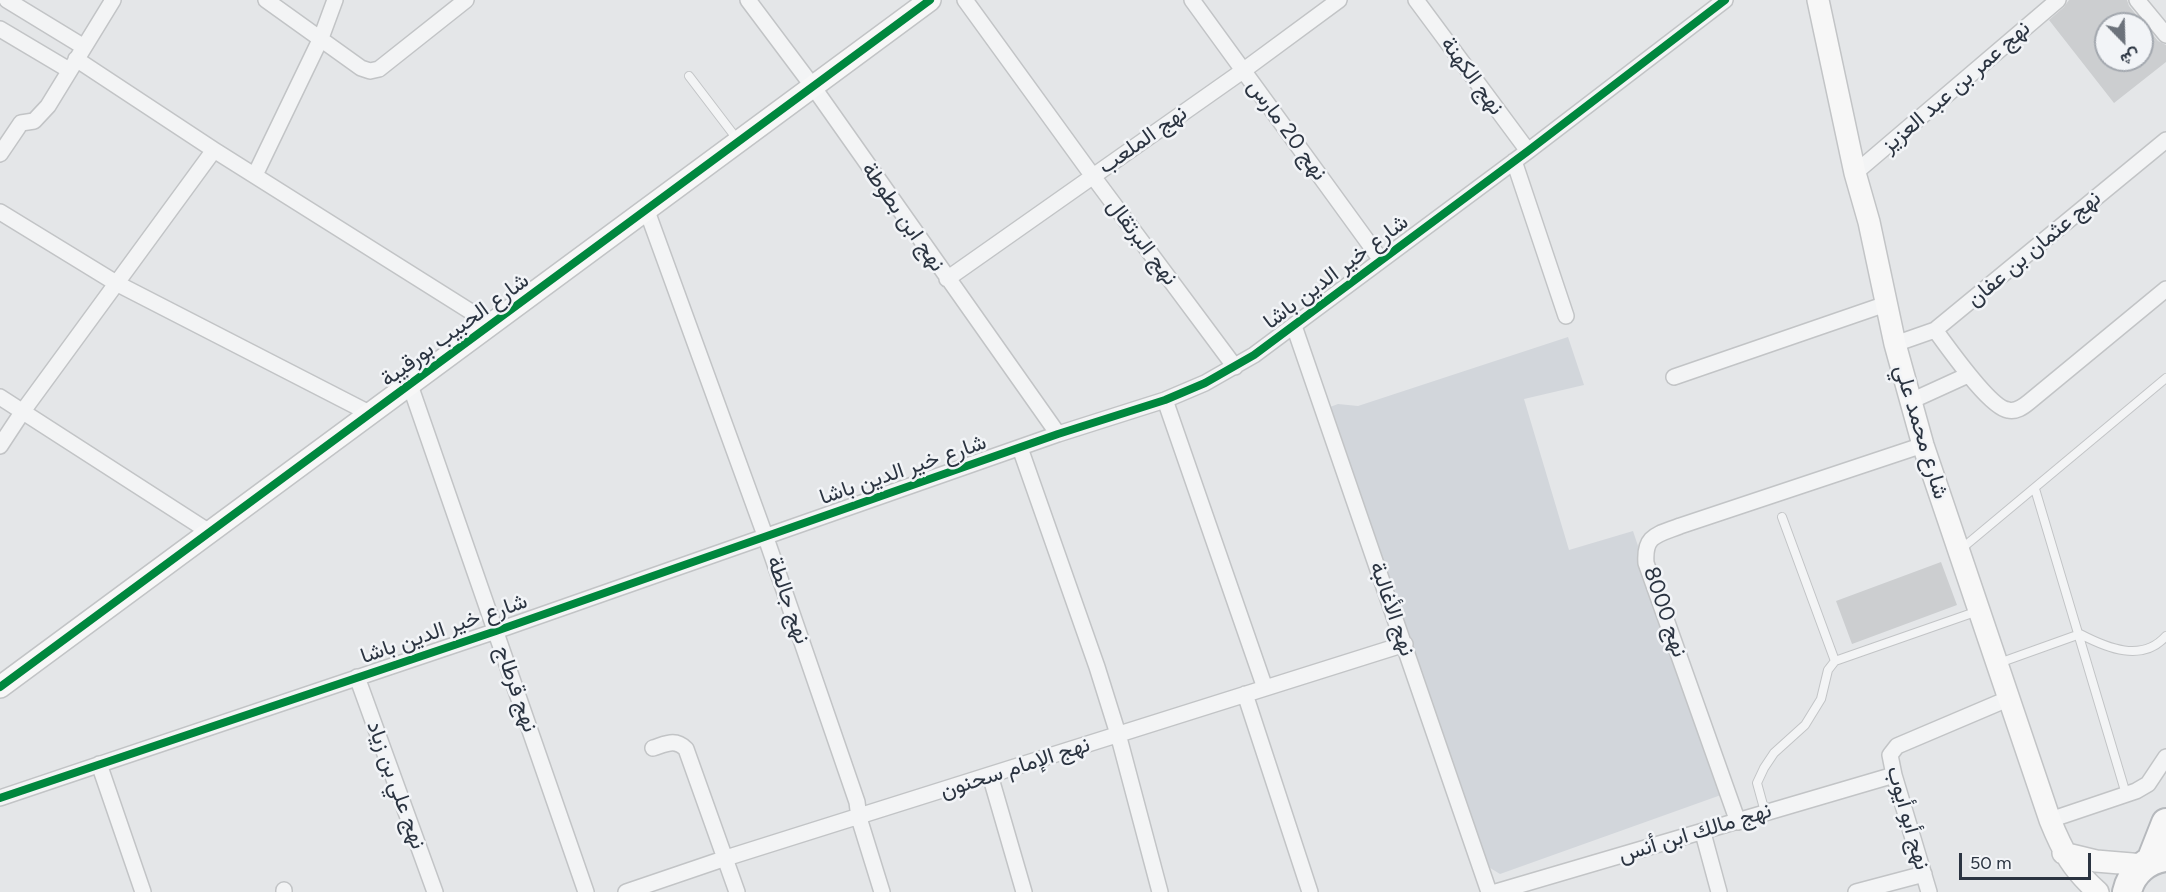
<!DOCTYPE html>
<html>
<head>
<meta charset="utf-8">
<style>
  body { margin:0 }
  #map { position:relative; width:2166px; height:892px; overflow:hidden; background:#e4e6e8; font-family:Figtree,Vazirmatn,sans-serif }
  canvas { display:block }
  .north { position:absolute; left:2094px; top:12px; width:60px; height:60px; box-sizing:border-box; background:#f2f4f7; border:2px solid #a2a7ae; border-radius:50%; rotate:157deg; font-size:16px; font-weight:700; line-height:24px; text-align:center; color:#2b3441 }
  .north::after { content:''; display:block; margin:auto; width:21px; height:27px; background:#6c727b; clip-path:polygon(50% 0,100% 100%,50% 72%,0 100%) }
  .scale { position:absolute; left:1959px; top:853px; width:132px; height:27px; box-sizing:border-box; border:3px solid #2b3441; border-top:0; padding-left:8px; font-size:18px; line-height:21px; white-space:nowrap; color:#2b3441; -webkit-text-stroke:4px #f2f4f7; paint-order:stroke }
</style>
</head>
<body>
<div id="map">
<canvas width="2166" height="892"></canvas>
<div class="north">ش</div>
<div class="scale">50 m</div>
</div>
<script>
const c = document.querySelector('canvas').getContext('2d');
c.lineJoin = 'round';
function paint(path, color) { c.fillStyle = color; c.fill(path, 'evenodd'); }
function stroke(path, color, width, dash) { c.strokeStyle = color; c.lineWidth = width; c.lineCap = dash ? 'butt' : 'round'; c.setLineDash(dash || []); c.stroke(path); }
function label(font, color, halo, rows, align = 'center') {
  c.font = font + ' Figtree,Vazirmatn,sans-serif'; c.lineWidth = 5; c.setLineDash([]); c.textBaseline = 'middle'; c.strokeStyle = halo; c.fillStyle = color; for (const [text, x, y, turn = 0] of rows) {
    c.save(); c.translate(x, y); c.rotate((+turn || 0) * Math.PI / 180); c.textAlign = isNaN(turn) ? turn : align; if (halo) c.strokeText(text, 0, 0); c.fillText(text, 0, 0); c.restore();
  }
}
const built = new Path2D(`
  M1568 337 1584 385 1524 399 1569 550 1633 531 1721 795 1500 874 1487 866 1322 410 1338 404 1358 406Z`);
const building = new Path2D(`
  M2069 0H2127L2129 6 2158 41 2166 45V62L2114 103 2049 20 2064 7ZM2106 24H2142V60H2106Z
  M1941 562 1957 605 1852 644 1836 601Z`);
const lane = new Path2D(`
  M689 76 737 139
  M2035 489 2126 794
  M1782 517 1835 661
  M1960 550 2166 378
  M1999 663 2080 634C2107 648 2142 663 2166 636
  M1765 812 1757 783 1764 768 1774 753 1805 725 1821 699 1828 670 1835 661 1978 611`);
const street = new Path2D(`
  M7 0 84 47
  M266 0 361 68 370 71 379 69 466 0
  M748 0 814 88 1058 434
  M965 0 1092 175 1235 367
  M1192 0 1381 260
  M1416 0 1528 151
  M2137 0 2166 35
  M0 29 69 70
  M76 59 214 150 492 325
  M0 154 21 123 34 121 48 106 113 0
  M1514 161 1566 316
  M1855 173 2058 0
  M255 175 321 38 335 0
  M647 211 766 538 857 802 859 818 882 892
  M0 212 116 283 371 414
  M947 279 1244 70 1339 0
  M1294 326 1489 892
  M1935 330C1948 347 1989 407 2008 410 2016 412 2023 407 2029 402L2166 289
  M1895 344 1935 330 2166 140
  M1674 377 1886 304
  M410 385 586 892
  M0 397 211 533
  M1165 400 1265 688
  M1911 401 1968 375
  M0 446 23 411 214 150
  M1020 448 1097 667 1118 734 1160 892
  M357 677 435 892
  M1245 694 1310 892
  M653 748C666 744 675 738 686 749L737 892
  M99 764 143 892
  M990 775 1024 892
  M0 798 496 631 1058 434 1165 400 1205 383 1254 355 1528 151 1725 0
  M2050 820 2136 791 2148 784 2166 757
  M1738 822 1646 563C1644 535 1657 535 1680 526L1923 445
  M1703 833 1719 892
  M284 890V892
  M626 892 726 858 1405 644
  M1496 892 1894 775
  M1856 892 1924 874
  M1929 892 1894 775 1890 755 1897 746 2010 698`);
const secondary = new Path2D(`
  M1818 0 1855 173 1869 222 1895 344 1923 445 2050 820C2063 852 2072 869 2098 892
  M0 687 930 0
  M2063 853 2096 861 2144 865`);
const highway = new Path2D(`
  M2151 861 2166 823
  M2127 892C2131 873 2147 859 2166 857`);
const cycleway = new Path2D(`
  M0 687 930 0
  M0 798 496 631 1058 434 1165 400 1205 383 1254 355 1528 151 1725 0`);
const streetNames = [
  ["نهج الكهنة",1472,76,54],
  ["نهج عمر بن عبد العزيز",1956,87,-41],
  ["نهج 20 مارس",1287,130,54],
  ["نهج الملعب",1143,140,-35],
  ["نهج ابن بطوطة",903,217,55],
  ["نهج البرتقال",1142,242,53],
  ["نهج عثمان بن عفان",2034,249,-40],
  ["شارع خير الدين باشا",1336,272,-37],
  ["شارع الحبيب بورقيبة",455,330,-36],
  ["شارع محمد علي",1921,432,73],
  ["شارع خير الدين باشا",903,470,-19],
  ["نهج جالطة",788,600,71],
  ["نهج الأغالبة",1392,609,71],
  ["نهج 8000",1665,612,71],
  ["شارع خير الدين باشا",444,629,-19],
  ["نهج قرطاج",516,689,71],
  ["نهج الإمام سحنون",1015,768,-18],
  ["نهج علي بن زياد",396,785,70],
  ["نهج أبو أيوب",1908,818,74],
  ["نهج مالك ابن أنس",1695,833,-17]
];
paint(built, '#d2d6db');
paint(building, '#ccced0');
stroke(lane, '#c2c4c6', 10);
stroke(street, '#c2c4c6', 18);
stroke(secondary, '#c2c4c6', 24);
stroke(highway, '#b6b9bd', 32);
stroke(lane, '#f3f4f5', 8);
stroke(street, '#f3f4f5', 15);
stroke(secondary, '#f7f7f7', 21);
stroke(highway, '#f7f7f7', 28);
stroke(cycleway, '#00873e', 8);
label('22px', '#2b3441', '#f2f4f7', streetNames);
</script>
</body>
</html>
